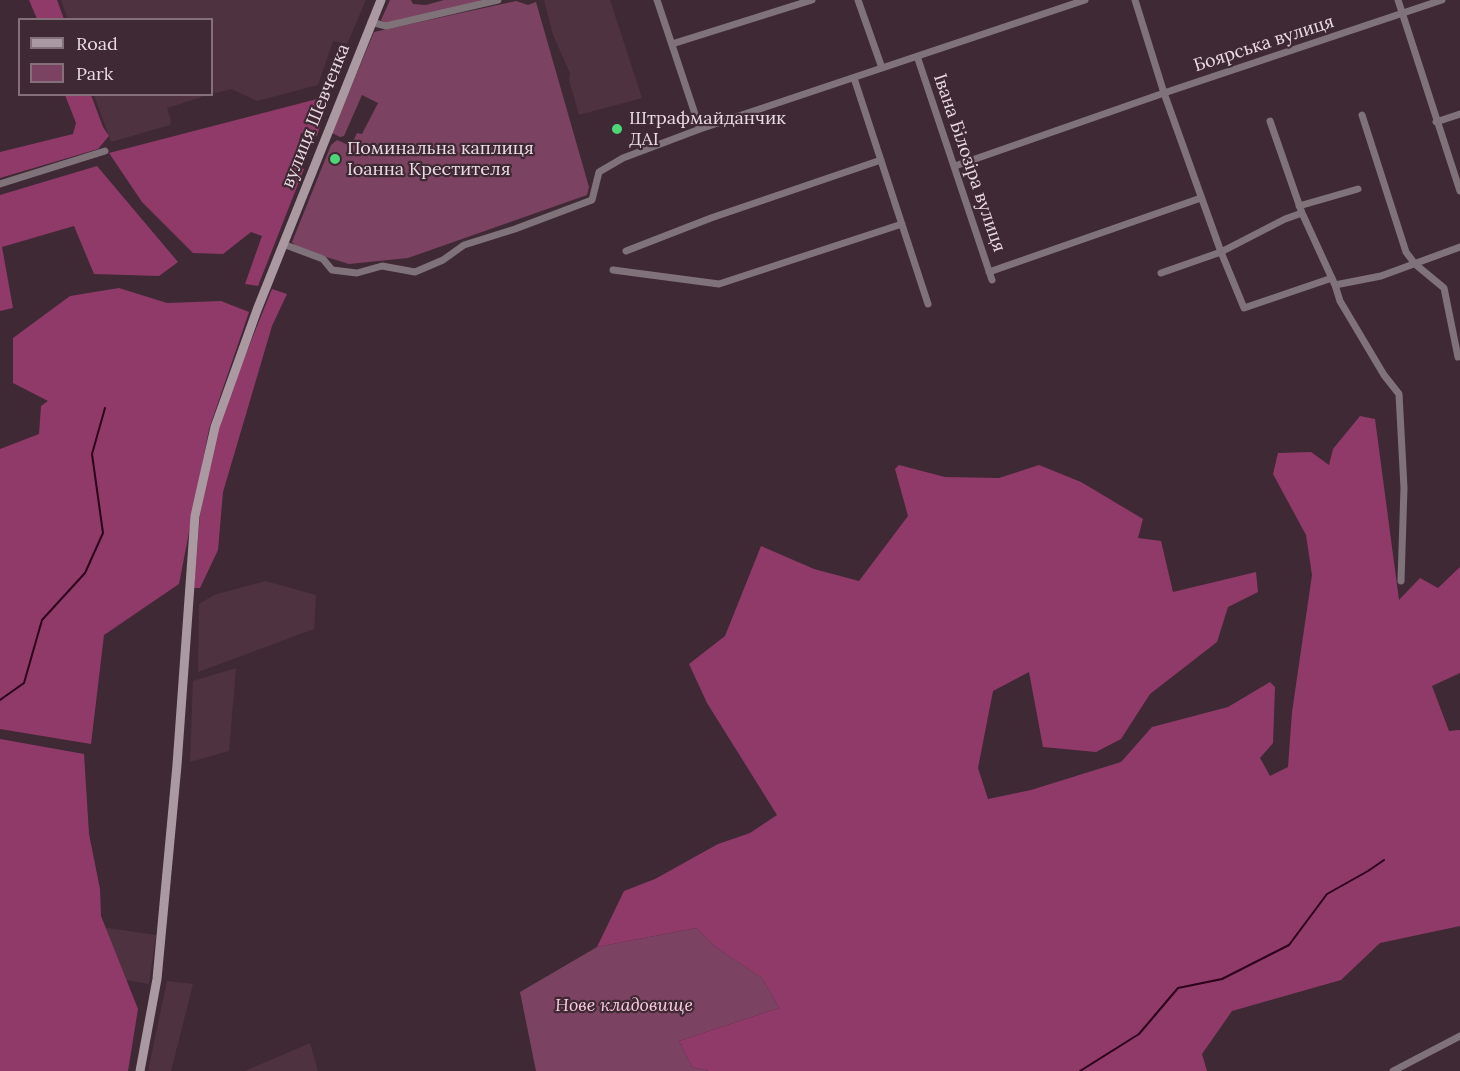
<!DOCTYPE html>
<html>
<head>
<meta charset="utf-8">
<style>
  body { margin:0 }
  #map { position:relative; width:1460px; height:1071px; overflow:hidden; background:#3f2934; font-family:Lora,serif }
  canvas { display:block }
  .legend { position:absolute; left:18px; top:18px; width:195px; height:78px; box-sizing:border-box; background:#3f2934; border:2px solid #83707a; margin:0; padding:8px 10px; list-style:none; font-size:18px; color:#eadbe2 }
  .legend li { display:flex; align-items:center; gap:12px; height:30px }
  .legend b { width:30px; border:2px solid #83707a }
</style>
</head>
<body>
<div id="map">
<canvas width="1460" height="1071"></canvas>
<ul class="legend">
<li><b style="height:8px;background:#ab99a1"></b>Road</li>
<li><b style="height:16px;background:#7b4361"></b>Park</li>
</ul>
</div>
<script>
const c = document.querySelector('canvas').getContext('2d');
c.lineJoin = 'round';
function paint(path, color) { c.fillStyle = color; c.fill(path, 'evenodd'); }
function stroke(path, color, width, dash) { c.strokeStyle = color; c.lineWidth = width; c.lineCap = dash ? 'butt' : 'round'; c.setLineDash(dash || []); c.stroke(path); }
function label(font, color, halo, rows, align = 'center') {
  c.font = font + ' Lora,serif'; c.lineWidth = 4.5; c.setLineDash([]); c.textBaseline = 'middle'; c.strokeStyle = halo; c.fillStyle = color; for (const [text, x, y, turn = 0] of rows) {
    c.save(); c.translate(x, y); c.rotate((+turn || 0) * Math.PI / 180); c.textAlign = isNaN(turn) ? turn : align; if (halo) c.strokeText(text, 0, 0); c.fillText(text, 0, 0); c.restore();
  }
}
const built = new Path2D(`
  M61 0H366L347 44 333 41 318 85 257 101 231 89 212 94V20L68 19Z
  M544 0H610L642 98 579 115 569 80 570 73 553 35Z
  M94 95V94H211L167 108 171 121 170 125 111 142Z
  M265 581 316 595 314 629 198 672 199 604 214 595Z
  M236 668 229 751 190 762 193 681Z
  M101 927 156 935 149 984 119 979Z
  M167 981 193 984 171 1071H148Z
  M310 1043 318 1071H245Z`);
const green = new Path2D(`
  M390 0H411L413 4 426 5 444 0H493L386 23 381 20Z
  M516 1 528 5 536 2 589 187 587 195 408 258 349 264 297 248 292 242 331 145 337 140 351 146 357 133 362 134 378 103 362 95 344 136 340 137 332 133 374 32Z
  M696 928 717 948 762 978 779 1008 679 1041 692 1067 709 1071H536L520 992 597 947Z`);
const forest = new Path2D(`
  M29 0H57L64 19H37Z
  M65 95H91L103 127 109 136 98 149 0 178V152L73 134 76 123Z
  M317 99 327 103 317 136 301 133 293 165 304 169 258 286 245 284 262 236 251 232 223 254 193 253 142 202 109 153Z
  M97 166 178 262 159 276 94 274 74 226 2 247 13 308 0 311V195Z
  M119 288 167 303 221 301 249 312 209 429 179 584 104 635 91 744 0 729V449L39 434 41 406 48 401 13 383V338L70 296Z
  M272 289 287 294 272 326 223 492 218 550 200 588H194L200 515 216 428Z
  M1360 416 1375 419 1399 600 1420 578 1438 588 1460 567V673L1432 686 1449 731 1460 730V926L1380 943 1341 980 1232 1011 1202 1054 1207 1071H709L692 1067 679 1041 779 1008 762 978 717 948 696 928 597 947 624 891 655 879 718 844 750 833 777 815 707 703 689 664 725 636 761 546 814 569 859 581 908 516 895 469 899 465 945 477 999 478 1039 465 1081 482 1143 519 1138 538 1161 541 1173 592 1256 572 1258 592 1228 607 1217 642 1150 694 1121 739 1096 752 1043 747 1029 672 993 691 978 768 988 799 1031 790 1121 762 1152 727 1228 707 1270 682 1275 687 1273 743 1260 758 1270 776 1288 767 1292 712 1312 575 1306 535 1273 474 1278 453 1311 452 1329 465 1333 449Z
  M0 739 84 754 89 834 100 889 101 916 138 1009 128 1071H0Z`);
const stream = new Path2D(`
  M0 700 24 683 42 620 85 573 103 533 92 454 105 408
  M1080 1071 1139 1034 1178 988 1222 979 1289 945 1327 894 1368 871 1384 860`);
const street = new Path2D(`
  M657 0 700 129
  M858 0 882 68
  M1135 0 1164 93 1221 252 1285 219 1302 213
  M1398 0 1460 191
  M371 22 386 26 498 0
  M672 44 812 0
  M917 56 992 280
  M854 78 928 304
  M1362 115 1406 252 1415 264 1444 288 1458 357
  M1270 121 1302 213 1335 285 1340 301 1384 375 1399 394 1404 488 1401 581
  M1436 122 1460 114
  M955 166 1164 93 1442 0
  M0 184 105 151
  M1299 206 1358 189
  M283 244 323 259 332 270 357 273 382 266 415 272 443 260 464 245 515 229 592 200 599 172 623 158 700 129 1085 0
  M626 251 711 218 881 160
  M613 270 719 284 902 224
  M989 272 1201 198
  M1161 273 1221 252 1244 308 1332 278
  M1335 285 1381 276 1460 247
  M1393 1071 1460 1036`);
const secondary = new Path2D(`
  M140 1071 157 979 177 765 195 516 215 427 257 310 381 0`);
const markers = [
  [617,129,6,"#4dd676"],
  [335,159,6,"#4dd676"]
];
const streetNames = [
  ["Боярська вулиця",1264,44,-18],
  ["вулиця Шевченка",316,116,-68],
  ["Івана Білозіра вулиця",969,163,71]
];
const poiNames = [
  ["Штрафмайданчик",629,119],
  ["ДАІ",629,140],
  ["Поминальна каплиця",347,149],
  ["Іоанна Крестителя",347,170]
];
const parkNames = [
  ["Нове кладовище",624,1006]
];
paint(built, '#4e3240');
paint(green, '#7b4361');
paint(forest, '#903a6a');
stroke(stream, '#2b011a', 2);
stroke(street, '#7f7379', 7);
stroke(secondary, '#ab99a1', 9);
for (const [x, y, r, color] of markers) { const dot = new Path2D(); dot.arc(x, y, r, 0, 2 * Math.PI); c.fillStyle = color; c.fill(dot); stroke(dot, '#3f2934', 2); }
label('18px', '#eadbe2', '#3f2934', streetNames);
label('18px', '#eadbe2', '#3f2934', poiNames, 'left');
label('italic 18px', '#fbc9e0', '#3f2934', parkNames);
</script>
</body>
</html>
